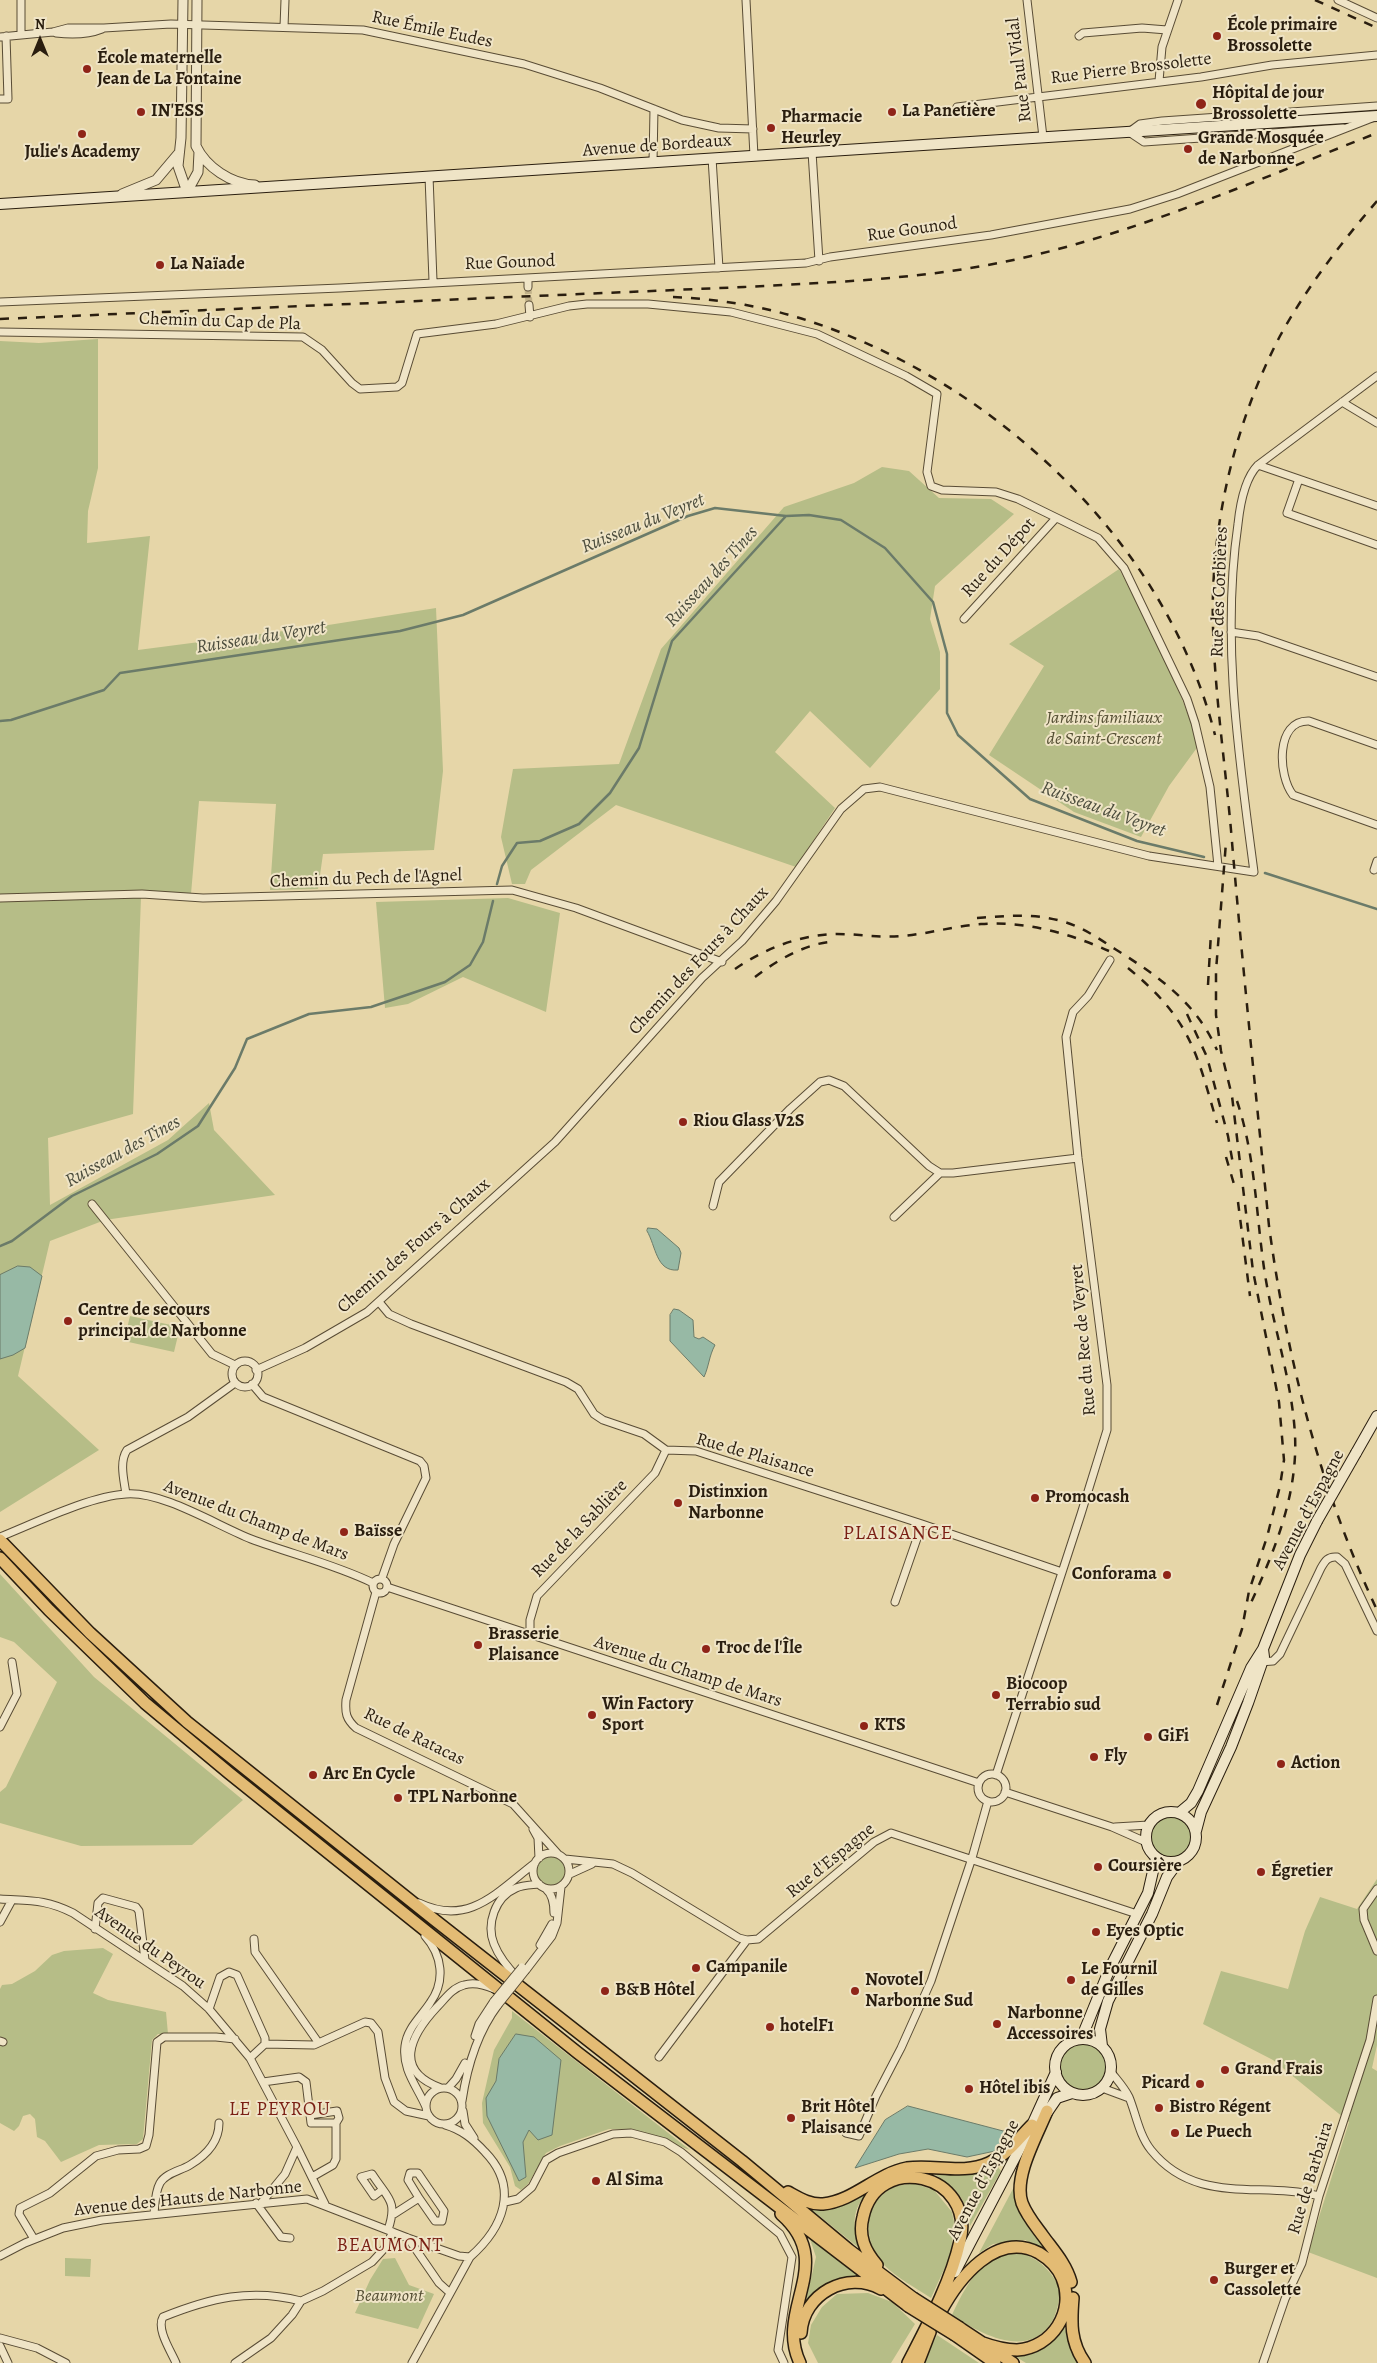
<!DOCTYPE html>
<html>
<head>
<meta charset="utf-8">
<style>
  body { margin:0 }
  #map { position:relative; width:1377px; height:2363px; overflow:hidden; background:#e6d6a8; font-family:Alegreya,serif }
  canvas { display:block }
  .north { position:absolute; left:15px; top:15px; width:50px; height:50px; -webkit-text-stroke:4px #efe4c6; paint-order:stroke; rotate:0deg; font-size:14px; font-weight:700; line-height:20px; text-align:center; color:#2a1e0f }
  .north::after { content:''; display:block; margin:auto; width:18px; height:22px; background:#2a1e0f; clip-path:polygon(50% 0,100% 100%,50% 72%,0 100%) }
</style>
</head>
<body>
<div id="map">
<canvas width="1377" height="2363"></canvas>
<div class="north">N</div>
</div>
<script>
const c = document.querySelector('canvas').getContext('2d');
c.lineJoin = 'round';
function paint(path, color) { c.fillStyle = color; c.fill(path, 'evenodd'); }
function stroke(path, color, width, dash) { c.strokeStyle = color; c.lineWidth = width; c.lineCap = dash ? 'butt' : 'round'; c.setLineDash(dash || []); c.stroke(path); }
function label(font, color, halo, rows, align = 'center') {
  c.font = font + ' Alegreya,serif'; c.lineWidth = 4; c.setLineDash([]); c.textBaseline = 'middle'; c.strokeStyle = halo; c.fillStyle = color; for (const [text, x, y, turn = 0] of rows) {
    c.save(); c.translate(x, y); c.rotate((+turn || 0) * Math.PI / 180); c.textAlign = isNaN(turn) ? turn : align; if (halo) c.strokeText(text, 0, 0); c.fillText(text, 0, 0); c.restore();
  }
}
const green = new Path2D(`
  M98 339V468L88 511 87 543 150 536 138 650 322 626 436 608 443 771 434 850 323 854 318 889 270 890 276 804 199 801 191 894 141 897 133 1114 48 1138 50 1205 168 1140 209 1103 214 1130 275 1195 105 1220 50 1241 18 1376 99 1450 0 1512V341L39 343Z
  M882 467 909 471 939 498 991 499 1014 514 935 586 930 619 940 652V689L870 768 810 711 775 752 835 808 796 867 616 805 531 870 525 884H512L501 837 513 769 619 764 661 649 784 507 854 483Z
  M1119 569C1150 626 1178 683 1199 745L1169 786 1141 837 1074 812 989 755 1044 666 1009 644Z
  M508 898 560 913 546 1012 463 977 408 1004 385 1008 376 902Z
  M130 1316 180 1327 174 1352 124 1341Z
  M0 1574 94 1677 243 1800 192 1845 81 1846 0 1823V1792L6 1787 57 1682 14 1642 0 1637Z
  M1151 1837a20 20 0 1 1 40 0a20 20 0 1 1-40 0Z
  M537 1871a14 14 0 1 1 28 0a14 14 0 1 1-28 0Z
  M1377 1879V2045L1372 2068 1377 2071V2278L1308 2252 1349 2122 1273 2060 1203 2024 1221 1971 1288 1989 1305 1931 1320 1897 1357 1909Z
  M103 1948 113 1954 93 1993 108 2000 166 2012 168 2034H158L152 2040 143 2139 137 2144 99 2145 61 2162 45 2141 37 2137 35 2119 30 2114 23 2116 19 2126 14 2131 0 2123V1989L2 1985 12 1984 35 1971 52 1955 64 1951Z
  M512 2011 690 2150 632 2129H609L560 2146 546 2153 528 2184 521 2190 515 2186 510 2167 483 2123 482 2103 494 2050 512 2018Z
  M1060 2067a23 23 0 1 1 46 0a23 23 0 1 1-46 0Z
  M994 2167H998L1001 2171 970 2226C967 2198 956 2188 934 2174H977Z
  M913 2183 934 2190 952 2212 954 2222 951 2254 931 2298C916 2288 897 2278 884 2265 863 2242 862 2206 890 2189 896 2185 906 2185 913 2183Z
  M1015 2185C1014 2213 1030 2232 1049 2252L1025 2240 993 2244 979 2253Z
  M868 2191C851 2212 853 2222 859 2248L812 2210 832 2208Z
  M809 2236 866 2278 854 2279 804 2309 816 2257Z
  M1023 2254C1043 2261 1051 2272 1061 2290 1059 2300 1057 2314 1051 2323 1027 2360 979 2333 952 2315 960 2297 979 2260 999 2255 1007 2253 1015 2254 1023 2254Z
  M65 2258 91 2259 90 2277 65 2276Z
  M395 2258 409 2285 434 2294 418 2329 355 2313 370 2280 383 2259Z
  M868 2293 892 2302 915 2324 891 2363H818L808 2343 811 2325 822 2307 837 2294Z
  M1064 2326 1078 2363H1026L1013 2355C1041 2350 1048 2351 1064 2326Z
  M937 2335 979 2363H923Z`);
const water = new Path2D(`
  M648 1228 657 1229 679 1248 681 1253 678 1270C656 1272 656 1246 647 1231Z
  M18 1266 30 1267 42 1276 25 1348 13 1355 0 1359V1275Z
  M674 1309 679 1310 693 1320 694 1337 699 1339 703 1337 715 1345C709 1356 709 1366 704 1377L670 1341V1315Z
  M516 2034 534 2037 561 2060 552 2135 538 2140 529 2130 523 2142 526 2177 519 2181 487 2116 486 2098 496 2081 499 2059Z
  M908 2106 1007 2132 995 2151 967 2157 928 2149 899 2154 855 2168 885 2120Z`);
const stream = new Path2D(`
  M0 721 11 720 104 690 120 673 400 631 463 615 688 516 715 508 786 516 809 515 841 520 885 548 933 602 947 654V713L958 735 1030 799 1137 841 1204 857
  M1265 873 1377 909
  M497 884 502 866 517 843 540 841 579 824 610 793 639 748 672 641 786 516
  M0 1246 12 1241 72 1196 157 1154 198 1126 235 1068 247 1039 309 1014 371 1007 445 982 470 965 483 942 493 901`);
const minorTunnel = new Path2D(`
  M528 287 529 305`);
const minor = new Path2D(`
  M746 0 754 156
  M1027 0 1043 137
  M1338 0 1377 18
  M284 27 285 0
  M56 33C72 35 87 35 102 29
  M21 35V0
  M1079 36 1083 33 1142 28 1167 30
  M0 37 53 32 68 28H104L171 24 363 30 524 64 600 88 682 120 719 128 753 129
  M1159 81 1162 47 1178 0
  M0 99H8L6 36
  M957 107 1201 77 1272 65 1377 55
  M1343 128 1144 142 1129 132 1140 124 1162 121 1377 106
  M812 152 819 261
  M712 158 719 268
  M653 162 654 109
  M429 176 433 281
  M528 278V287
  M0 302 340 288 806 263 830 257 991 235 1130 209 1177 194 1372 118
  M529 305 530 317
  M0 332 303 337 322 350 352 383 360 389 397 387 402 383 417 334 496 324 569 306 587 304H648L731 312 817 334 906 376 937 394 927 472 931 486 942 490 996 492 1018 499 1098 538 1124 568 1187 699 1195 723 1210 787 1218 866
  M1342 402 1377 423
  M1258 465 1377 506
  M1299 479 1287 513 1377 545
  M964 619 1056 518
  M1231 632 1258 636 1377 677
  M1377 745 1309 721C1275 720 1278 776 1293 795L1377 825
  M1374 870 1377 861
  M0 898 142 894 203 898 512 890 576 908 722 962
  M92 1204 212 1354 235 1365
  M713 1206 719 1182 790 1109 820 1082 829 1080 844 1086 929 1166 940 1173H953L1078 1158
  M894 1217 940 1173
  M379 1302 389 1314 411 1324 566 1382 578 1389 594 1414 603 1420 644 1434 666 1450 696 1451 922 1524 1062 1572
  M232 1374a13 13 0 1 1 26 0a13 13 0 1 1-26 0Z
  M256 1370 305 1348 367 1312 555 1142 702 978 742 941 776 901 841 809 864 789 880 787 1149 856 1254 872C1239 757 1221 640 1238 524 1240 505 1244 479 1258 465L1377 376
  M252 1384 263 1397 420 1461 424 1466 426 1478 394 1544 382 1578
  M126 1494C124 1480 119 1462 127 1450L188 1417 235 1383
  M0 1537C35 1523 90 1496 126 1494 162 1491 216 1525 251 1539 291 1554 334 1564 373 1583
  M373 1586a7 7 0 1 1 14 0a7 7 0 1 1-14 0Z
  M387 1587 979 1783
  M376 1592 346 1700C345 1713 346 1719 356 1728L513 1804 558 1854
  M895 1602 922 1524
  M530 1634V1620L537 1596 655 1473 666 1450
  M1260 1662 1273 1661 1280 1654 1321 1568C1325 1561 1328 1556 1337 1557L1345 1564 1377 1631
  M0 1727 17 1694 12 1662
  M978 1788a14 14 0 1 1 28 0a14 14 0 1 1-28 0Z
  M996 1775 1081 1514 1107 1430V1385L1078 1158 1066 1037 1073 1012 1088 996 1110 960
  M1005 1792 1112 1827 1146 1842
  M1115 1827 1149 1825
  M533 1829 538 1838 539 1858
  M533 1871a18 18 0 1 1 36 0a18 18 0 1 1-36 0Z
  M565 1859 613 1864 632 1873 739 1938 747 1940
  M570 1874 592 1864
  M546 1889C552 1894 554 1905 554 1913
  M1377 1889 1363 1909 1364 1920 1377 1951
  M0 1899C30 1901 45 1899 73 1913L183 1986 209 2009 250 2058 297 2147 285 2174 262 2202
  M419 1903C469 1927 497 1892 535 1863
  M0 1922 12 1900
  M95 1929 98 1903 103 1898 136 1907 139 1911 145 1960
  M425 1936C442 1955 446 1981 430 2003 421 2017 407 2028 405 2046 402 2070 417 2086 426 2107
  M254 1939 255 1952 318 2042
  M540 1945 552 1924
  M526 1970 552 1936 557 1923 561 1887
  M519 1979C509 1969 499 1957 494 1944 486 1924 495 1897 516 1888 523 1885 531 1885 539 1884
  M209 2009 220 1977 229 1972 237 1975 265 2038V2044L250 2058
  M475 2036 479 2024 494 2001
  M0 2041 3 2042
  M265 2044 314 2045 365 2022 371 2023 378 2032 385 2078 394 2102 406 2111 429 2116
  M659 2057 747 1940 758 1939 874 1842 891 1833 1137 1914
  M1111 2072C1117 2080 1124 2087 1129 2097 1136 2114 1139 2135 1151 2150 1196 2206 1260 2181 1319 2196
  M263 2082 299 2077 306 2082 311 2123H336L339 2118 337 2111 310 2115
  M426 2106a18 18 0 1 1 36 0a18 18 0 1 1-36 0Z
  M441 2088C393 2071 410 2036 437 2007 445 1999 452 1988 464 1985 473 1982 485 1985 494 1989
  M448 2088 456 2079 465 2063
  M1102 2088 1129 2098
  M462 2101C467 2067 477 2033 498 2005
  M463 2111 465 2124 474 2138
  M846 2133 859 2136 876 2096 901 2048 931 1981 972 1858 988 1801
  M297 2147 325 2204
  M312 2177 333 2165 336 2159V2123
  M382 2190 374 2196 361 2177 372 2174C388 2199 398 2200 388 2230
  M505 2202 518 2199 532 2187 546 2160 558 2153 613 2134 631 2133 665 2142 681 2152 780 2234 792 2257 778 2350 784 2363
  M256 2203 281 2237 290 2238
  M154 2214C155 2204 155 2192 160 2183 166 2173 180 2171 190 2165 205 2156 219 2142 219 2123
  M394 2214 419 2198 435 2221H442L444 2211 418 2173H410L408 2180 419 2198
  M408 2238 439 2283 449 2292
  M34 2239 19 2214 20 2208 50 2193 96 2156 118 2150 139 2149 146 2146 149 2135 157 2042 164 2037H216L235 2039
  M0 2256 25 2243 63 2228 102 2220 307 2199 408 2238 459 2256 470 2257
  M0 2338 37 2348 66 2363
  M0 2346 8 2363
  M176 2363C171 2351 156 2329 163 2317 210 2298 251 2288 301 2301
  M235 2363 271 2338 292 2315 301 2301 323 2291 372 2262 384 2249 393 2232
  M412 2363 470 2257C503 2228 520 2188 485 2152 473 2139 462 2130 445 2125
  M1263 2363 1285 2299 1302 2263 1319 2196 1370 2040 1377 1999`);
const tertiary = new Path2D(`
  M183 0 181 138 178 166 187 192
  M197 0 196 146C206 167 231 184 255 185
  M187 192 198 172 199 152
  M122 194 156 180 178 154`);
const secondary = new Path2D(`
  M0 204 1377 116
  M1356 1453 1377 1416
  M1146 1837a25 25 0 1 1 50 0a25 25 0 1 1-50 0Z
  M1179 1813 1191 1803 1198 1791 1251 1668 1263 1649 1300 1555 1317 1521
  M1196 1831 1201 1812 1231 1747 1248 1703 1264 1657 1263 1649
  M1081 2039 1110 1968 1148 1893 1156 1858
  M1055 2067a28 28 0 1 1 56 0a28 28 0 1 1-56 0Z
  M1102 2046 1100 2029 1108 2001 1152 1914 1167 1877 1178 1862
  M1044 2117 1057 2098 1072 2093
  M955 2272 1032 2125 1056 2072`);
const primary = new Path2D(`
  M0 1540 90 1633 187 1722 436 1921 742 2161 849 2250 913 2298
  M0 1558 49 1610 145 1703 229 1773 578 2053 908 2306
  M1047 2111C1037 2136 1013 2177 1022 2203 1027 2216 1035 2225 1043 2236 1054 2251 1066 2264 1071 2282
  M788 2192C799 2198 810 2205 823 2204 854 2201 876 2174 907 2168 935 2164 962 2175 989 2163 1007 2155 1018 2139 1032 2125
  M781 2214C838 2264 774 2309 800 2363
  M877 2265C865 2251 858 2236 863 2217 877 2151 976 2173 960 2241 951 2282 927 2326 908 2363
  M1073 2298C1071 2322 1070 2342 1085 2363
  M940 2313C958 2279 996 2230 1039 2253 1049 2259 1058 2268 1062 2278 1076 2311 1052 2348 1017 2350 1005 2350 991 2346 980 2342
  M960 2328 1013 2363
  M801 2333C803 2294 847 2270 881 2289
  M955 2335 995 2363
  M918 2363 930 2332`);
const rail = new Path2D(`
  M1315 0 1377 28
  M1377 201C1341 243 1307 287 1280 336 1234 424 1210 528 1213 627 1215 695 1225 763 1231 830 1242 962 1256 1094 1269 1226 1287 1359 1320 1489 1377 1610
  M673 297C718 299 763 306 806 320 994 381 1166 541 1215 735
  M0 319 744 287C837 282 931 279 1022 258 1142 231 1262 178 1377 133
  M977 918C1005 916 1033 913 1061 921 1081 926 1098 938 1115 949 1158 976 1196 1002 1217 1050
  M1128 968C1190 1019 1196 1050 1217 1123
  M735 969C766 948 799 935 837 934 859 934 880 938 902 936 928 934 954 926 981 924 1026 921 1068 933 1109 951
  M755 977C776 961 803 945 829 942
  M1208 985 1211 933
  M1187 1014 1207 1057 1228 1136 1233 1164
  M1237 1101C1255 1155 1256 1212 1264 1268 1272 1324 1292 1379 1295 1435 1298 1495 1274 1552 1250 1605
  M1226 1157 1236 1191
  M1238 1202 1250 1296
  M1217 1705 1242 1629 1249 1591 1267 1537 1280 1486 1284 1460 1279 1402 1253 1271 1232 1096 1221 1051 1216 1015V971L1226 842`);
const minorBridge = new Path2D(`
  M494 2001 522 1967
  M498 2005 526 1970`);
const secondaryBridge = new Path2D(`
  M1317 1521 1356 1453`);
const primaryBridge = new Path2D(`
  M913 2298 960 2328
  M908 2306 955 2335`);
const markers = [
  [1217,36,5,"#8f2418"],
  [87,69,5,"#8f2418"],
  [1201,104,6,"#8f2418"],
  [141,112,5,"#8f2418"],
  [892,112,5,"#8f2418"],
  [771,128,5,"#8f2418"],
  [82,134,5,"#8f2418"],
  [1188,149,5,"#8f2418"],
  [160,265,5,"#8f2418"],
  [683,1122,5,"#8f2418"],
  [68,1321,5,"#8f2418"],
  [1035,1498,5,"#8f2418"],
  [678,1503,5,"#8f2418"],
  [344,1532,5,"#8f2418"],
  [1167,1575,5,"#8f2418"],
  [478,1645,5,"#8f2418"],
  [706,1649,5,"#8f2418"],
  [996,1695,5,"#8f2418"],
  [592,1715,5,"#8f2418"],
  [864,1726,5,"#8f2418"],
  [1148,1737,5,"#8f2418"],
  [1094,1757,5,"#8f2418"],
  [1281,1764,5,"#8f2418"],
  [313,1775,5,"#8f2418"],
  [398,1798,5,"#8f2418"],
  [1098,1867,5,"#8f2418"],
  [1261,1872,5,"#8f2418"],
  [1096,1932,5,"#8f2418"],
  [696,1968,5,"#8f2418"],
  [1071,1980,5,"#8f2418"],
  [605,1991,5,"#8f2418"],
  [855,1991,5,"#8f2418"],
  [997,2024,5,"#8f2418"],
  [770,2027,5,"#8f2418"],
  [1225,2070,5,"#8f2418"],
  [1200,2084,5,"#8f2418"],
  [969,2089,5,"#8f2418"],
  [1159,2108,5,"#8f2418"],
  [791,2118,5,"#8f2418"],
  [1175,2133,5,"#8f2418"],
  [596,2181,5,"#8f2418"],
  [1214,2280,5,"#8f2418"]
];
const poiNames = [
  ["École primaire",1227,26],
  ["Brossolette",1227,47],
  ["École maternelle",97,59],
  ["Jean de La Fontaine",97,80],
  ["Hôpital de jour",1212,94],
  ["Brossolette",1212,115],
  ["IN'ESS",151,112],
  ["La Panetière",902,112],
  ["Pharmacie",781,118],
  ["Heurley",781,139],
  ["Grande Mosquée",1198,139],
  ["de Narbonne",1198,160],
  ["Julie's Academy",82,153,"center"],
  ["La Naïade",170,265],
  ["Riou Glass V2S",693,1122],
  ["Centre de secours",78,1311],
  ["principal de Narbonne",78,1332],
  ["Distinxion",688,1493],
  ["Narbonne",688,1514],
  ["Promocash",1045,1498],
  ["Baïsse",354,1532],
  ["Conforama",1157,1575,"right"],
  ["Brasserie",488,1635],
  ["Plaisance",488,1656],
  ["Troc de l'Île",716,1649],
  ["Biocoop",1006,1685],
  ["Terrabio sud",1006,1706],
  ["Win Factory",602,1705],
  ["Sport",602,1726],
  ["KTS",874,1726],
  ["GiFi",1158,1737],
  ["Fly",1104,1757],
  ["Action",1291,1764],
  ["Arc En Cycle",323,1775],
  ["TPL Narbonne",408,1798],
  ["Coursière",1108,1867],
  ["Égretier",1271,1872],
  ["Eyes Optic",1106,1932],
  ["Campanile",706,1968],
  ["Le Fournil",1081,1970],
  ["de Gilles",1081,1991],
  ["Novotel",865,1981],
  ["Narbonne Sud",865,2002],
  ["B&B Hôtel",615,1991],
  ["Narbonne",1007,2014],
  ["Accessoires",1007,2035],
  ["hotelF1",780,2027],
  ["Grand Frais",1235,2070],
  ["Picard",1190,2084,"right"],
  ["Hôtel ibis",979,2089],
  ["Brit Hôtel",801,2108],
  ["Plaisance",801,2129],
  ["Bistro Régent",1169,2108],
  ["Le Puech",1185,2133],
  ["Al Sima",606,2181],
  ["Burger et",1224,2270],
  ["Cassolette",1224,2291]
];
const streetNames = [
  ["Rue Émile Eudes",432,30,12],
  ["Rue Pierre Brossolette",1131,69,-7],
  ["Rue Paul Vidal",1020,70,-97],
  ["Avenue de Bordeaux",657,146,-4],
  ["Rue Gounod",912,230,-8],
  ["Rue Gounod",510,263,-2],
  ["Chemin du Cap de Pla",220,322,2],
  ["Rue du Dépot",999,558,-48],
  ["Rue des Corbières",1220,592,-88],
  ["Chemin du Pech de l'Agnel",366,879,-2],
  ["Chemin des Fours à Chaux",699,961,-47],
  ["Chemin des Fours à Chaux",414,1246,-41],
  ["Rue du Rec de Veyret",1084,1340,-95],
  ["Rue de Plaisance",755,1456,16],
  ["Avenue d'Espagne",1309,1510,-62],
  ["Avenue du Champ de Mars",256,1521,21],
  ["Rue de la Sablière",580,1529,-46],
  ["Avenue du Champ de Mars",688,1672,18],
  ["Rue de Ratacas",414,1737,26],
  ["Rue d'Espagne",831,1861,-39],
  ["Avenue du Peyrou",150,1948,35],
  ["Rue de Barbaira",1311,2178,-73],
  ["Avenue d'Espagne",984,2180,-62],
  ["Avenue des Hauts de Narbonne",188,2199,-6]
];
const parkNames = [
  ["Jardins familiaux",1104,719],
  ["de Saint-Crescent",1104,740],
  ["Beaumont",389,2297]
];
const waterNames = [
  ["Ruisseau du Veyret",643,524,-22],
  ["Ruisseau des Tines",712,577,-48],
  ["Ruisseau du Veyret",261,638,-9],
  ["Ruisseau du Veyret",1103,810,20],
  ["Ruisseau des Tines",123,1152,-29]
];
const neighbourhoodNames = [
  ["LE PEYROU",280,2110],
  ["BEAUMONT",390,2246]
];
const quarterNames = [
  ["PLAISANCE",898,1534]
];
paint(green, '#b6bd87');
paint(water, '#97b9a5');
stroke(water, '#6b7b69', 1);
stroke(stream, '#6b7b69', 2.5);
stroke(minorTunnel, '#c0b189', 7, [7, 3.5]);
stroke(minor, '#594c35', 9);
stroke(tertiary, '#594c35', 11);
stroke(secondary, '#2a1e0f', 12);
stroke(primary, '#2a1e0f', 14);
stroke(minor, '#efe4c6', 7);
stroke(tertiary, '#efe4c6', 9);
stroke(secondary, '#efe4c6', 10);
stroke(primary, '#e3bb74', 11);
stroke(rail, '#2a1e0f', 2.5, [9, 9]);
stroke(minorBridge, '#594c35', 9, []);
stroke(secondaryBridge, '#2a1e0f', 12, []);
stroke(primaryBridge, '#2a1e0f', 14, []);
stroke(minorBridge, '#efe4c6', 7);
stroke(secondaryBridge, '#efe4c6', 10);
stroke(primaryBridge, '#e3bb74', 11);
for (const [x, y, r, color] of markers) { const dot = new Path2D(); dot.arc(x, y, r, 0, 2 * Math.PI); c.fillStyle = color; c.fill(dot); stroke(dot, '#efe4c6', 2); }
label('bold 18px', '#2a1e0f', '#efe4c6', poiNames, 'left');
label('18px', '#2a1e0f', '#efe4c6', streetNames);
label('italic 18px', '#544e33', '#efe4c6', parkNames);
label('italic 19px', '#4b4c3c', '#efe4c6', waterNames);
c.letterSpacing = '1px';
label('19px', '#7a1f14', '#efe4c6', neighbourhoodNames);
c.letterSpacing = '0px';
c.letterSpacing = '1px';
label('20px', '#7a1f14', '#efe4c6', quarterNames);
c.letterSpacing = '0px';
</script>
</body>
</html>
